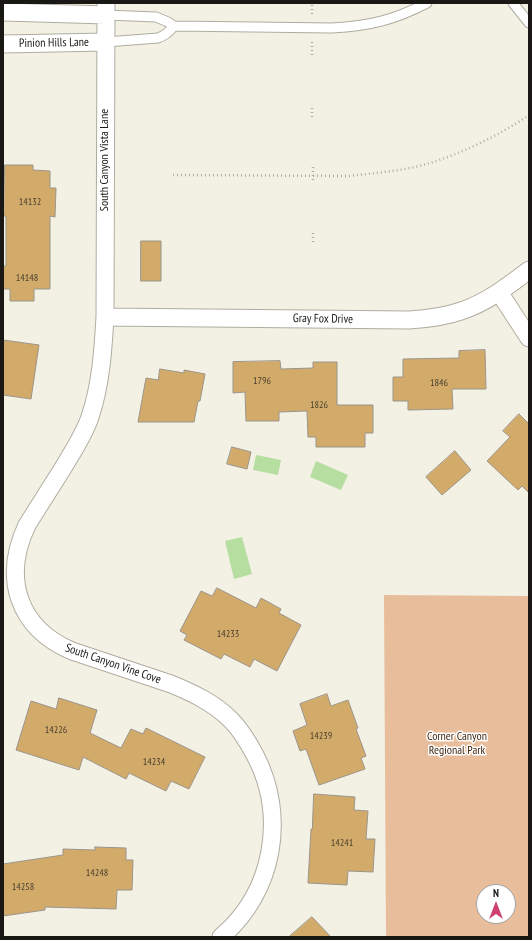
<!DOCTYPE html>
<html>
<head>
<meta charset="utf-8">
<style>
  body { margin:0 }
  #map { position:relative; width:532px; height:940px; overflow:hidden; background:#f3f0e4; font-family:"PT Sans Narrow",sans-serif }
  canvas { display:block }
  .frame { position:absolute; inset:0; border:4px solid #191814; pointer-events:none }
  .north { position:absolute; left:476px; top:884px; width:40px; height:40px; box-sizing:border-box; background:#fff; border:1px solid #a3a3a1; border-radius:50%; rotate:0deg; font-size:11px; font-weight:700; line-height:16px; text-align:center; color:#191814 }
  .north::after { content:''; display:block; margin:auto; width:14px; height:18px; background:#cd4070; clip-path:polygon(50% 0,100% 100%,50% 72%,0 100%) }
</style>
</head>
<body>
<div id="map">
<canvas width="532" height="940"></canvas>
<div class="frame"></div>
<div class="north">N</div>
</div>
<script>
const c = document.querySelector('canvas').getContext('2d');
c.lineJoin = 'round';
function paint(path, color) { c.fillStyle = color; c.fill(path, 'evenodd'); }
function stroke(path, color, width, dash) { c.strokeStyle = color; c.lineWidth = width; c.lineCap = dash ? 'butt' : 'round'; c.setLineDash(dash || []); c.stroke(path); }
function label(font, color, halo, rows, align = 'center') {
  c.font = font + ' "PT Sans Narrow",sans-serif'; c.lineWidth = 3; c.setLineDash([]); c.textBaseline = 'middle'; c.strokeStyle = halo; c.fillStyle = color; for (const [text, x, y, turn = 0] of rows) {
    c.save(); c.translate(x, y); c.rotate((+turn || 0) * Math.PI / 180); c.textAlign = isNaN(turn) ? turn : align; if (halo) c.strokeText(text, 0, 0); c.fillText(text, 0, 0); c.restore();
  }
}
const green = new Path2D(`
  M384 595 529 596V937H386ZM484 892H508V916H484Z`);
const water = new Path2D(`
  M256 455 281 460 278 475 253 470Z
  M316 461 348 475 341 490 310 477Z
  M242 537 252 574 234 579 225 541Z`);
const building = new Path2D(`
  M5 165H33V170L50 171V188H56L55 217 50 216V289H34V301H10V289H3V266H6V216H4Z
  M141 241H161V281H141Z
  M3 340 39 345 31 399 3 395Z
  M485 350 486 389H452L453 409 408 410V401H393V377H403V359L459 358V351Z
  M280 361 281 369 313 368V362H337V405H373V433H365V447H316V437H308L307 411 279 412V421H246L245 392 233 393V362Z
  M160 369 184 373V370L205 374 200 401H198L194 422H138L146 378 158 380Z
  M519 414 529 424V493L522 486 518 490 487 461 510 437 503 431Z
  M232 447 251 452 247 469 227 464Z
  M455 451 471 470 442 495 426 477Z
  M217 588 256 608 261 598 281 609 279 613 301 625 277 671 254 659 250 667 224 654 221 659 184 640 187 635 180 631 201 591 212 596Z
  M327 694 331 706 348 700 358 728 356 729 366 756 361 758 365 769 319 785 306 749 300 751 293 731 307 725 300 704Z
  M59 698 97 710 90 733 121 748 131 729 143 734 146 728 205 757 189 789 171 781 166 791 129 773 126 779 83 757 79 770 16 750 31 701 56 709Z
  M314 794 355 797 354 810 368 811 366 839H375L373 872 348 871 347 885 308 883 311 829H312Z
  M95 847 126 848V860H133L132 890H117L116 909 45 907V910L3 916V864L63 855V849L95 850Z
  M312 917 331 937H289Z`);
const path = new Path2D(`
  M312 14V3
  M312 55V41
  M312 108V117
  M313 167V182
  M173 175 349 176C375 173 402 171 427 164 463 153 498 136 529 115
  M313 233V243`);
const lane = new Path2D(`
  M513 3 529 23
  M106 15 156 17 168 22 174 26 332 28C370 26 394 20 427 3
  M106 42 158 38C165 36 169 32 174 26`);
const street = new Path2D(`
  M106 3 105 317C103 351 101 384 90 417 84 435 73 451 63 468 51 487 39 506 27 525 2 578 18 628 72 651L171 684C193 693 214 703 231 720 240 729 248 742 255 755 287 816 274 892 221 937
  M3 12 106 15
  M3 44 106 42
  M499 292 529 338
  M105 317 409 320C426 319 444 317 461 311 486 303 508 286 529 270`);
const numberNames = [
  ["14132",30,202],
  ["14148",27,278],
  ["1796",262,381],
  ["1846",439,383],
  ["1826",319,405],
  ["14233",228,634],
  ["14226",56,730],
  ["14239",321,736],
  ["14234",154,762],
  ["14241",342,843],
  ["14248",97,873],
  ["14258",23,887]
];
const streetNames = [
  ["Pinion Hills Lane",54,43,-1],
  ["South Canyon Vista Lane",105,160,-90],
  ["Gray Fox Drive",323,319,1],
  ["South Canyon Vine Cove",113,664,19]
];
const parkNames = [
  ["Corner Canyon",457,737],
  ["Regional Park",457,751]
];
paint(green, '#e8bd9b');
paint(water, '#b5dea0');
paint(building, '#d2ab6b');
stroke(building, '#9b948a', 1);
stroke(lane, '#afada1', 11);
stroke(street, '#afada1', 19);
stroke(path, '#b0ada4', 2.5, [1, 3]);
stroke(lane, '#fff', 9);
stroke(street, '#fff', 17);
label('10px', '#473d2a', null, numberNames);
label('12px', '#191814', '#fff', streetNames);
label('12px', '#402712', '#fff', parkNames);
</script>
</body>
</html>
